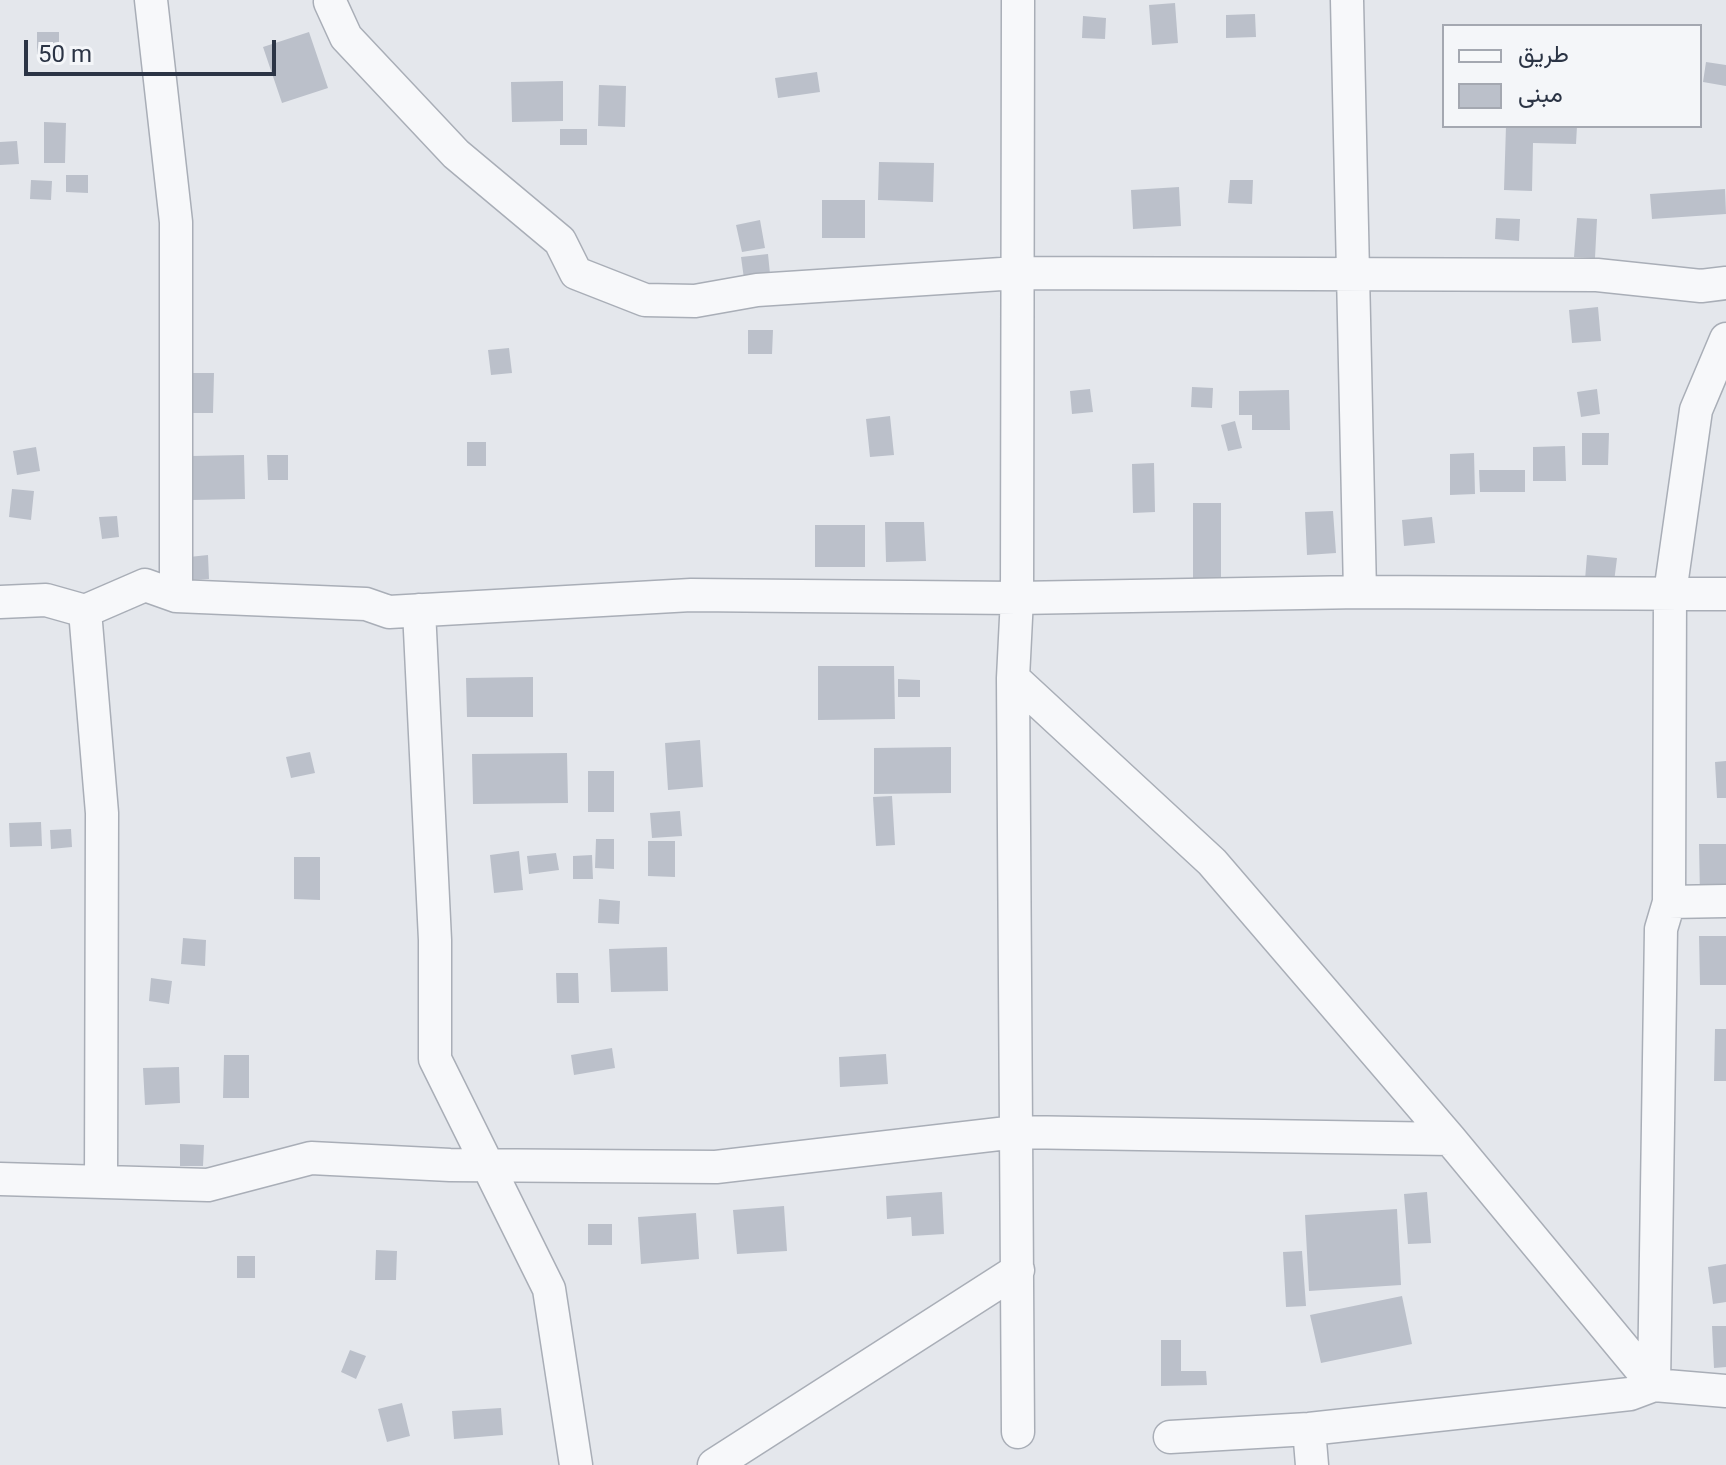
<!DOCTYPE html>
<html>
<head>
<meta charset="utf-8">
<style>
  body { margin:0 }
  #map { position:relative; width:1726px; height:1465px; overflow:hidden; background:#e4e7ec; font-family:Roboto,Vazirmatn,sans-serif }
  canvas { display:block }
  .legend { position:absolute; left:1442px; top:24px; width:260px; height:104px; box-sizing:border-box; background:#f4f6f9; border:2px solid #a4a8b1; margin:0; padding:10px 14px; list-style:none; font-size:24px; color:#2b3445 }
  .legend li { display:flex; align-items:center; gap:16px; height:40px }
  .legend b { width:40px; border:2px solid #a4a8b1 }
  .scale { position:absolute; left:24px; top:40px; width:252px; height:36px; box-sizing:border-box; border:4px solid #2b3445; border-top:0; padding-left:10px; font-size:24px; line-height:28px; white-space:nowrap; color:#2b3445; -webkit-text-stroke:6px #f4f6f9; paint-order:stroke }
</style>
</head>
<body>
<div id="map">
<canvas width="1726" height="1465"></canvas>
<ul class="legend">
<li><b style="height:10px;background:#f7f8fa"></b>طريق</li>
<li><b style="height:22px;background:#bbc0ca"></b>مبنى</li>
</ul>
<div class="scale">50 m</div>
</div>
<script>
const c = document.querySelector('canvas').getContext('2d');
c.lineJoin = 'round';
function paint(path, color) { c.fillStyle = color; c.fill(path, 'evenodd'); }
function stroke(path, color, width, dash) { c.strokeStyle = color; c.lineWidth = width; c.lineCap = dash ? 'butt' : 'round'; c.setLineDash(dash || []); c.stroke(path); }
const building = new Path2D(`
  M1175 3 1178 43 1152 45 1149 5Z
  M1255 14 1256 37 1226 38V15Z
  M1083 16 1106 18 1105 39 1082 38Z
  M37 32H59V59L37 58Z
  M309 32 328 88 282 103 263 47Z
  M1706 62 1726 65V86L1703 82Z
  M817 72 820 92 778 98 775 78Z
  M563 81V121L512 122 511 82Z
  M599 85 626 86 625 127 598 126Z
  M44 122 66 123 65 163H44Z
  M1506 126H1577L1576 144 1533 143 1532 191 1504 190Z
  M560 129H587V145H560Z
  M17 141 19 164 0 165V142Z
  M879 162 934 163 933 202 878 200Z
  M66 175H88V193L66 192Z
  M31 180 52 181 51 200 30 199Z
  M1230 180H1253L1252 204 1228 203Z
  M1179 187 1181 226 1133 229 1131 190Z
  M1725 189 1726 214 1652 219 1650 194Z
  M822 200H865V238H822Z
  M1496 218 1520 219 1519 241 1495 239Z
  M1577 218 1597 219 1595 258 1574 257Z
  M760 220 765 248 742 252 736 225Z
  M768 254 771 284 745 286 741 257Z
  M1598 307 1601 341 1572 343 1569 310Z
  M748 330H773L772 354H748Z
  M509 348 512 373 491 375 488 350Z
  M190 373H214L213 413H190Z
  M1192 387 1213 388 1212 408 1191 407Z
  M1090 389 1093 412 1072 414 1070 391Z
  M1597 389 1600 414 1581 417 1577 392Z
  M1289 390 1290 430H1252V415H1239V391Z
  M890 416 894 455 870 457 866 419Z
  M1235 421 1242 448 1228 451 1221 425Z
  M1582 433H1609L1608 465H1582Z
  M467 442H486V466H467Z
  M1565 446 1566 481H1533V447Z
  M36 447 40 471 17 475 13 451Z
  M1474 453 1475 494 1450 495V454Z
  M244 455 245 499 191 500V456Z
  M267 455H288V480H268Z
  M1154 463 1155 512 1133 513 1132 464Z
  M1479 470H1525V492H1480Z
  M12 489 34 491 31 520 9 517Z
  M1193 503H1221V578H1193Z
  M1333 511 1336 553 1307 555 1305 512Z
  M117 516 119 537 102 539 99 517Z
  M1432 517 1435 543 1404 546 1402 520Z
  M885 522H924L926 561 886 562Z
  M815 525H865V567H815Z
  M208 555 209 579 190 580 189 557Z
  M1587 555 1617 558 1614 582 1585 580Z
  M818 666H894L895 719 818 720Z
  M533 677V717H467L466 678Z
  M898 679 920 680V697H898Z
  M700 740 703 787 668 790 665 743Z
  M951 747V793L874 794V748Z
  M310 752 315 773 291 778 286 757Z
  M567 753 568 803 473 804 472 754Z
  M1726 761V798H1717L1715 762Z
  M588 771H614V812H588Z
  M892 796 895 845 876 846 873 797Z
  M680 811 682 836 652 838 650 813Z
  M41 822 42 846 10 847 9 823Z
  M71 829 72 847 51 849 50 830Z
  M596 839H614V869L595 868Z
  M648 841H675V877L648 876Z
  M1699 844H1726V896H1700Z
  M519 851 523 890 494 893 490 855Z
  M556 853 559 870 529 874 527 856Z
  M592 855 593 879H573V856Z
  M294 857H320V900L294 899Z
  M599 899 620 901 619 924 598 923Z
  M1699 936H1726V985H1700Z
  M183 938 206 940 205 966 181 964Z
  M667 947 668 991 611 992 609 949Z
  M556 973H578L579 1003H557Z
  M151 978 172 981 169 1004 149 1001Z
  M1715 1029H1726V1081H1714Z
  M612 1048 615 1068 574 1075 571 1055Z
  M886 1054 888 1084 840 1087 839 1057Z
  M224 1055H249V1098H223Z
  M179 1067 180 1103 145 1105 143 1068Z
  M180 1144 204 1145 203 1166H180Z
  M942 1192 944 1234 912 1236 911 1217 887 1219 886 1196Z
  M1427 1192 1431 1243 1408 1244 1404 1194Z
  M784 1206 787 1251 737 1254 733 1210Z
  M1397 1209 1401 1285 1309 1291 1305 1215Z
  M696 1213 699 1259 641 1264 638 1217Z
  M588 1224H612V1245H588Z
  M376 1250 397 1251 396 1280H375Z
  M1302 1251 1306 1306 1286 1307 1283 1252Z
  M237 1256H255V1278H237Z
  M1726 1264V1302L1713 1304 1708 1267Z
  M1402 1296 1412 1344 1321 1363 1310 1315Z
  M1712 1326H1726V1367L1714 1368Z
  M1161 1340H1181V1371H1206L1207 1385 1161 1386Z
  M350 1350 366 1356 356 1379 341 1372Z
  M402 1403 410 1436 387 1442 378 1409Z
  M501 1408 503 1435 454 1439 452 1411Z`);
const minor = new Path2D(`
  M151 0 176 222V596
  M1347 0 1360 592
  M330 2 346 37 456 154 560 241 576 273 645 300 695 301 757 290 1017 273 1597 275 1701 286 1726 283
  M0 602 46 600 85 611 145 585 176 596 366 604 389 612 691 595 1017 598 1360 592 1726 594
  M419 610 435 940V1059L549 1289 576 1465
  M85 611 102 813 101 1182
  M1669 902 1726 901
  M1450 1139 1654 1385
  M0 1179 208 1185 311 1158 450 1165 716 1167 1016 1132 1450 1139 1212 862 1013 678
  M1654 1385 1661 929 1669 902 1670 593 1696 410 1726 339
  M1309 1429 1312 1465
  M1018 1432 1013 678 1017 598 1018 0
  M1170 1437 1309 1429 1630 1394 1654 1385 1726 1391
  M714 1465 1018 1270`);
paint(building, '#bbc0ca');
stroke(minor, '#a9aeb7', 35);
stroke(minor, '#f7f8fa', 32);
</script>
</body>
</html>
